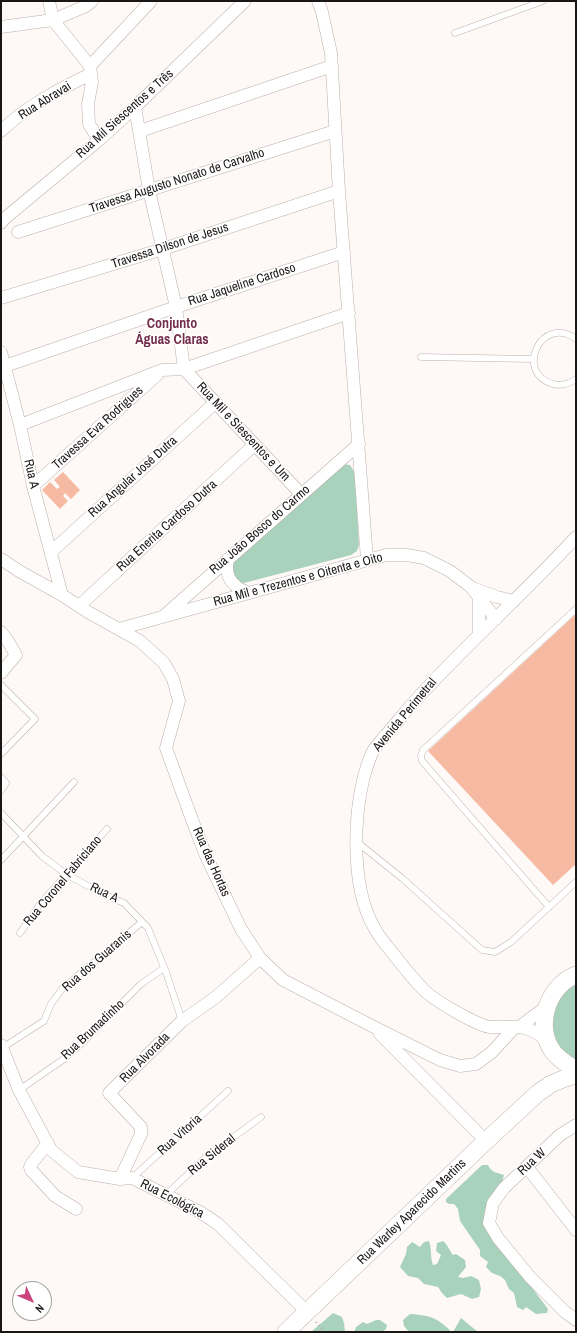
<!DOCTYPE html>
<html>
<head>
<meta charset="utf-8">
<style>
  body { margin:0 }
  #map { position:relative; width:577px; height:1333px; overflow:hidden; background:#fef9f7; font-family:"Archivo Narrow",sans-serif }
  canvas { display:block }
  .frame { position:absolute; inset:0; border:2px solid #1a1615; pointer-events:none }
  .north { position:absolute; left:12px; top:1281px; width:40px; height:40px; box-sizing:border-box; background:#fff; border:1px solid #a3a2a1; border-radius:50%; rotate:134deg; font-size:11px; font-weight:700; line-height:16px; text-align:center; color:#1a1615 }
  .north::after { content:''; display:block; margin:auto; width:14px; height:18px; background:#cb427d; clip-path:polygon(50% 0,100% 100%,50% 72%,0 100%) }
</style>
</head>
<body>
<div id="map">
<canvas width="577" height="1333"></canvas>
<div class="frame"></div>
<div class="north">N</div>
</div>
<script>
const c = document.querySelector('canvas').getContext('2d');
c.lineJoin = 'round';
function paint(path, color) { c.fillStyle = color; c.fill(path, 'evenodd'); }
function stroke(path, color, width, dash) { c.strokeStyle = color; c.lineWidth = width; c.lineCap = dash ? 'butt' : 'round'; c.setLineDash(dash || []); c.stroke(path); }
function label(font, color, halo, rows, align = 'center') {
  c.font = font + ' "Archivo Narrow",sans-serif'; c.lineWidth = 3; c.setLineDash([]); c.textBaseline = 'middle'; c.strokeStyle = halo; c.fillStyle = color; for (const [text, x, y, turn = 0] of rows) {
    c.save(); c.translate(x, y); c.rotate((+turn || 0) * Math.PI / 180); c.textAlign = isNaN(turn) ? turn : align; if (halo) c.strokeText(text, 0, 0); c.fillText(text, 0, 0); c.restore();
  }
}
const green = new Path2D(`
  M343 464 350 465 355 473 359 545 357 551 351 555 244 583C235 580 230 572 234 562Z
  M576 980V1064L551 1040 550 1010Z
  M482 1165H488C491 1172 497 1173 504 1175L502 1183 492 1201 497 1241 548 1309 547 1313 536 1314 526 1307 523 1310 517 1307 514 1293 509 1289 505 1280 500 1276 492 1273 486 1267 488 1262 480 1256V1250L460 1221 458 1209 454 1204H449L446 1202V1199Z
  M429 1241C432 1249 430 1257 433 1265L437 1264 441 1255 436 1251 437 1243 443 1241C448 1245 449 1250 453 1255L456 1254 465 1260 466 1267 458 1277 463 1278 471 1276 479 1280 481 1289 479 1297 472 1299 461 1294 447 1298 442 1293 438 1287 424 1284 418 1278 408 1276 400 1267 406 1254 407 1247 412 1242 420 1247 424 1242Z
  M333 1313 342 1317 344 1323 345 1332H311Z
  M410 1314C414 1314 429 1316 433 1318 438 1320 448 1327 451 1332H409L404 1326 403 1320Z
  M461 1318 478 1332H453Z
  M376 1320H380L387 1325 386 1329 382 1332H354L356 1327 363 1322 367 1324Z`);
const building = new Path2D(`
  M63 472 80 490 71 499 65 493 63 496 68 501 60 509 42 490 50 482 57 489 60 487 54 480Z
  M576 614V864L553 885 428 751Z`);
const path = new Path2D(`
  M316 1322 324 1332`);
const lane = new Path2D(`
  M455 33 543 1
  M576 339C541 314 514 373 553 384 561 386 569 384 576 379
  M421 357 533 359
  M1 685 35 719 1 754
  M1 777 6 783 1 791
  M1 813 42 856 66 874 101 893 124 903 148 928 166 972 182 1021
  M357 842 403 879 482 950 495 952 511 942 576 882
  M1 860 74 782
  M549 907 422 761 421 756 423 750 576 609
  M20 933 41 903 107 829
  M2 1048 44 1021 51 1004 62 989 142 922
  M19 1090 64 1059 84 1041 141 984 164 968
  M132 1178 228 1091
  M166 1195 205 1158 261 1117`);
const street = new Path2D(`
  M49 1 53 20 90 66 92 82 88 104 89 124 99 140
  M318 1 322 12 331 53 339 191 367 559
  M1 27 53 20 86 6 92 1
  M90 66 151 1
  M135 107 149 190 176 307 184 369 301 494
  M1 131C27 106 59 89 91 74
  M140 131 332 66
  M1 223 4 219 99 140 135 107 245 1
  M18 232 335 131
  M1 298 163 249 339 191
  M1 352 20 425 33 486 62 595
  M5 366 176 307 344 252
  M20 425 162 370 184 369 349 313
  M33 486 157 375
  M51 552 216 402
  M1 559 19 571 62 595 88 612 140 641 164 663 173 679 179 701 166 748 191 817 206 856 241 929 260 958 283 980 374 1027 440 1060 460 1066 476 1064 492 1052 515 1027
  M228 559C226 568 227 579 235 585 238 589 245 591 249 593
  M472 588 497 597 514 601
  M479 597V635
  M79 606 254 445
  M165 615 359 444
  M119 629 386 555H407L424 558 450 571 471 587 496 619
  M1 632 8 641 16 655 1 673
  M519 1027 542 1010 548 1002
  M380 1034 486 1141
  M547 1042C535 1028 521 1026 503 1027 499 1027 494 1027 489 1027 475 1024 433 1000 423 989 410 976 399 961 387 946 383 941 378 935 375 929 349 886 352 798 372 753 375 747 381 741 385 736 395 725 404 713 414 702 466 644 524 594 576 537
  M1 1045 19 1090 51 1150 78 1172 120 1179 132 1178 200 1212 218 1224 307 1312
  M576 1125 560 1135 504 1188 493 1203 489 1223 498 1238 530 1277 565 1312 576 1320
  M48 1143 32 1163 30 1167 31 1170 55 1196 76 1209
  M527 1167 576 1230
  M120 1179 141 1134V1127L109 1093 182 1021 216 997 260 958`);
const secondary = new Path2D(`
  M576 975C547 986 534 1028 554 1053 560 1060 568 1065 576 1070
  M286 1332 486 1141 538 1093 551 1084 563 1079 576 1075`);
const streetNames = [
  ["Rua Abravai",45,101,-32],
  ["Rua Mil Siescentos e Três",125,114,-42],
  ["Travessa Augusto Nonato de Carvalho",177,181,-18],
  ["Travessa Dilson de Jesus",170,246,-18],
  ["Rua Jaqueline Cardoso",242,285,-18],
  ["Travessa Eva Rodrigues",98,428,-42],
  ["Rua Mil e Siescentos e Um",243,432,47],
  ["Rua A",31,474,77],
  ["Rua Angular José Dutra",133,477,-42],
  ["Rua Enerita Cardoso Dutra",167,526,-42],
  ["Rua João Bosco do Carmo",260,530,-41],
  ["Rua Mil e Trezentos e Oitenta e Oito",298,580,-15],
  ["Avenida Perimetral",405,715,-50],
  ["Rua das Hortas",211,862,66],
  ["Rua Coronel Fabriciano",63,881,-50],
  ["Rua A",104,893,26],
  ["Rua dos Guaranis",97,961,-41],
  ["Rua Brumadinho",93,1030,-43],
  ["Rua Alvorada",145,1058,-45],
  ["Rua Vitoria",180,1135,-42],
  ["Rua Sideral",212,1155,-39],
  ["Rua W",532,1162,-43],
  ["Rua Ecológica",172,1199,27],
  ["Rua Warley Aparecido Martins",412,1212,-44]
];
const neighbourhoodNames = [
  ["Conjunto",172,324],
  ["Águas Claras",172,340]
];
paint(green, '#a9d2bd');
paint(building, '#f6b9a1');
stroke(lane, '#bbb0ab', 7);
stroke(street, '#bbb0ab', 13);
stroke(secondary, '#bbb0ab', 18);
stroke(path, '#b2aeac', 2, [1, 3]);
stroke(lane, '#fff', 6);
stroke(street, '#fff', 12);
stroke(secondary, '#fff', 17);
label('13px', '#1a1615', '#fff', streetNames);
label('bold 14px', '#732f4a', '#fff', neighbourhoodNames);
</script>
</body>
</html>
